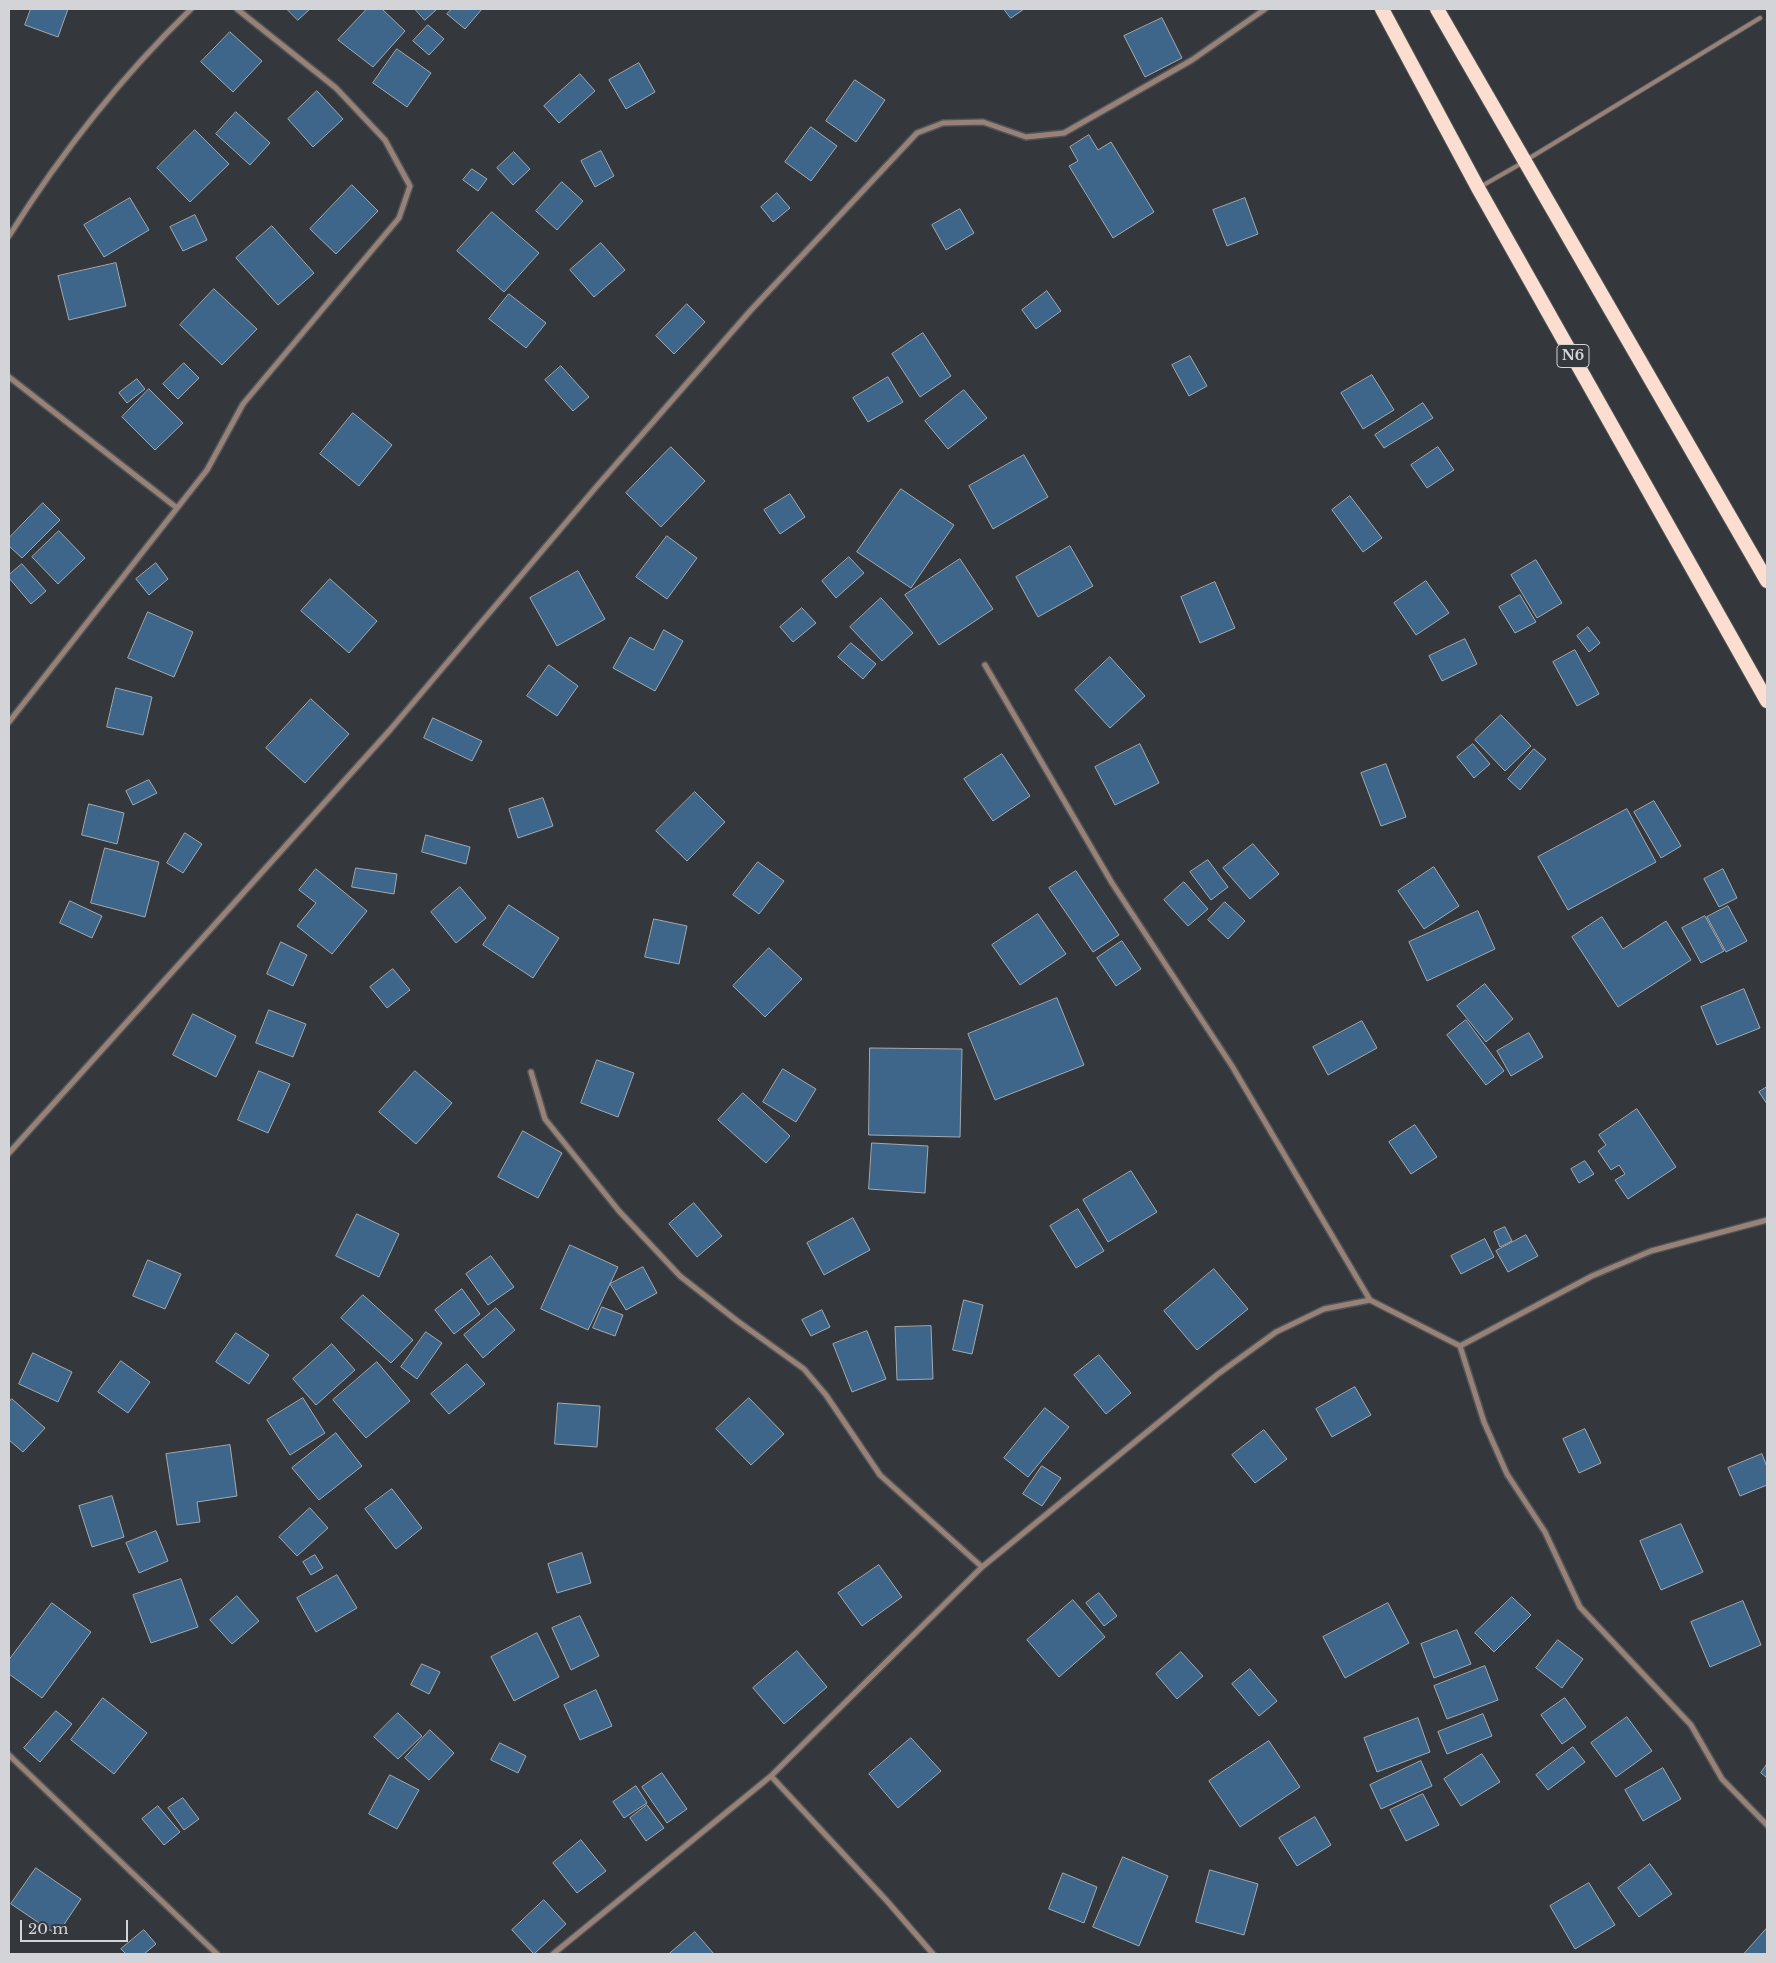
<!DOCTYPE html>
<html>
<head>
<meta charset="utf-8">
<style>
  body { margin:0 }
  #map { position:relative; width:1776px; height:1963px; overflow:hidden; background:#34383c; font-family:"Libre Baskerville",serif }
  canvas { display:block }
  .frame { position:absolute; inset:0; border:10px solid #d2d4d7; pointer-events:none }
  .scale { position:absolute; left:20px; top:1920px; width:108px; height:22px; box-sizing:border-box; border:2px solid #d2d4d7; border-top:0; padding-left:6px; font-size:15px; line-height:18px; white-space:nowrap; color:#d2d4d7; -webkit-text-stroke:4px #34383c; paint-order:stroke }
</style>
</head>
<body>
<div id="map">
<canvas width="1776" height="1963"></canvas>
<div class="frame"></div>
<div class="scale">20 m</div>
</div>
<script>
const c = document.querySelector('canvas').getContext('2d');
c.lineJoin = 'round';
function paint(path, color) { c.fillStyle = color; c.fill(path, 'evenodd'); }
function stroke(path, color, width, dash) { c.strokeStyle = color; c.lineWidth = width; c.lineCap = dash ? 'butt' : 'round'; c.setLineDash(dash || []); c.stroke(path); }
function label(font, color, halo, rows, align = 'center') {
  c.font = font + ' "Libre Baskerville",serif'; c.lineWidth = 4; c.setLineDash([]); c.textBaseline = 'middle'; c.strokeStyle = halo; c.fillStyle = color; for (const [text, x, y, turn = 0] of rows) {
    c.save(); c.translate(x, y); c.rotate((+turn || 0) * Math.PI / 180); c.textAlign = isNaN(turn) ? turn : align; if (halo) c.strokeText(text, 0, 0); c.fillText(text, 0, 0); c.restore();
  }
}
const building = new Path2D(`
  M31 9H68L58 37 25 25Z
  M287 9H310L298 20Z
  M367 9H382L405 31 373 67 338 40Z
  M415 9H437L425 20Z
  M452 9H482L465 29 447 14Z
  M1004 9H1024L1011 18Z
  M1162 18 1182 58 1145 77 1124 36Z
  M428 25 444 39 429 55 413 41Z
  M230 32 262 61 233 92 201 62Z
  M397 49 431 73 407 107 373 83Z
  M639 63 655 92 626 109 609 80Z
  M580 74 595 91 559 123 544 106Z
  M855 80 885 100 856 142 826 121Z
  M317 91 343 119 313 147 288 119Z
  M236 112 270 143 250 165 216 134Z
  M811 127 837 146 811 181 785 162Z
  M195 130 229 164 190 202 157 168Z
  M1089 135 1098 150 1111 142 1154 212 1113 238 1069 166 1078 161 1070 147Z
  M601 151 614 176 595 187 581 161Z
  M514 152 530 169 513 185 497 168Z
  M472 169 487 179 478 191 463 180Z
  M562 182 583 201 557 230 536 211Z
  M352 185 378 211 336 254 310 229Z
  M777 193 790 208 773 222 761 207Z
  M130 198 149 230 104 257 84 225Z
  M1245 198 1258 234 1227 246 1213 210Z
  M960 209 974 233 946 250 932 225Z
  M492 212 539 253 504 292 457 251Z
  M195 215 207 240 183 251 170 227Z
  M272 226 314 273 278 305 236 258Z
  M601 243 625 270 594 297 570 270Z
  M116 263 126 306 69 320 58 276Z
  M214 289 257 329 222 365 180 325Z
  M1047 291 1061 311 1036 329 1022 310Z
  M509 294 546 323 526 348 489 319Z
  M687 304 705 322 674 354 656 336Z
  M923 333 951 376 920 397 892 354Z
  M1190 356 1207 386 1189 396 1172 365Z
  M184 363 199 378 178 399 163 384Z
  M561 366 589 397 573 411 545 380Z
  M1372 375 1394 410 1363 429 1341 393Z
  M888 377 903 402 868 422 853 398Z
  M137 379 145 389 127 403 119 393Z
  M149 389 183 423 155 450 122 417Z
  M964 390 987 418 948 449 925 421Z
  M1423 403 1433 418 1384 448 1375 435Z
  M353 413 392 445 359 486 320 454Z
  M671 447 705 481 661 527 626 493Z
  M1438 447 1454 470 1427 488 1411 465Z
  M1024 455 1048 497 993 529 969 486Z
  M901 489 954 525 911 588 857 552Z
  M790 494 805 517 780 534 764 510Z
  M1350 496 1382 538 1363 552 1332 510Z
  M43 503 60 520 22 558 9 546V538Z
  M59 531 85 558 58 584 32 557Z
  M667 536 697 558 667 599 636 577Z
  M1070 546 1093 586 1038 617 1016 577Z
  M849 557 864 573 836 598 822 581Z
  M960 559 993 609 939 645 905 595Z
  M1536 560 1562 603 1537 618 1511 575Z
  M156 563 168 579 149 595 136 579Z
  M22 564 46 591 31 604 9 578V575Z
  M578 571 605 619 557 646 530 598Z
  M330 579 377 621 349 653 301 611Z
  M1426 581 1449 613 1416 635 1394 603Z
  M1215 582 1235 628 1200 643 1181 597Z
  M1520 595 1536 622 1515 633 1499 607Z
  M881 598 913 633 882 661 850 627Z
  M802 608 816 623 793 642 780 627Z
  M148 612 193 632 174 677 128 658Z
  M1588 627 1600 643 1589 652 1577 636Z
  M664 630 683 641 655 691 613 668 630 637 653 650Z
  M1465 639 1477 664 1442 681 1429 656Z
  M851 643 876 664 863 679 838 657Z
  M1575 650 1599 694 1577 706 1553 662Z
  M1110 657 1145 696 1110 728 1075 690Z
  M549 665 578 686 557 716 527 696Z
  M116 688 152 697 143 735 107 727Z
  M311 699 349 734 305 783 266 748Z
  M1501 715 1531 746 1505 771 1475 740Z
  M433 718 482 741 472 761 424 738Z
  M1140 744 1159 783 1115 805 1095 767Z
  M1473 744 1490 764 1474 778 1457 757Z
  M1534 749 1546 759 1520 790 1508 779Z
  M1002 754 1030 796 993 821 964 779Z
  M1386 764 1406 817 1381 826 1361 773Z
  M149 780 157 793 133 805 126 791Z
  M695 792 725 822 687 861 656 831Z
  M543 798 553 826 518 838 509 809Z
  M1654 801 1681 846 1661 858 1634 812Z
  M89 804 124 813 117 844 82 835Z
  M1627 809 1656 862 1568 910 1538 857Z
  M185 833 202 844 183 873 167 863Z
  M426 835 470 847 466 864 422 852Z
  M1253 844 1279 874 1250 899 1223 868Z
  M105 848 159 862 145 917 91 903Z
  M1208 860 1228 887 1211 900 1190 872Z
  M758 862 784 881 759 914 733 895Z
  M1434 867 1459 906 1424 929 1398 891Z
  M356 868 397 874 394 894 352 887Z
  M316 869 367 911 332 954 297 926 316 903 299 890Z
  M1723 869 1737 898 1719 907 1704 879Z
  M1076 871 1119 935 1093 952 1049 888Z
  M1184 882 1208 909 1188 926 1164 900Z
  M460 887 486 918 456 943 431 912Z
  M70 901 102 916 92 938 60 923Z
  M1225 902 1245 921 1228 939 1208 920Z
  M509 905 559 938 533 978 483 945Z
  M1728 906 1747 941 1726 952 1707 917Z
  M1478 911 1495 949 1427 981 1409 942Z
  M1038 914 1066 954 1020 985 992 945Z
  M1705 916 1724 951 1701 963 1682 928Z
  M1602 917 1623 949 1666 921 1691 960 1618 1007 1572 937Z
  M654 919 687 926 679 964 645 957Z
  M1122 941 1141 969 1116 986 1097 958Z
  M281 942 307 955 293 986 267 974Z
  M769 948 802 979 765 1017 733 986Z
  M393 969 410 990 387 1008 370 987Z
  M1485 984 1513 1019 1486 1042 1457 1006Z
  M1744 989 1760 1028 1717 1045 1701 1007Z
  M1057 998 1084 1065 995 1100 968 1034Z
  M269 1010 306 1024 293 1057 256 1043Z
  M193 1014 236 1036 216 1077 173 1055Z
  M1466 1020 1504 1071 1486 1085 1447 1035Z
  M1362 1021 1377 1048 1328 1075 1313 1047Z
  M1529 1033 1543 1057 1511 1076 1497 1051Z
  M870 1048 962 1049 960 1137 869 1135Z
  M597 1060 634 1073 618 1117 581 1103Z
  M783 1069 816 1089 796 1122 763 1102Z
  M259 1071 290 1084 268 1133 238 1120Z
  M415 1071 452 1103 416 1144 379 1112Z
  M1767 1087V1104L1759 1092Z
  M743 1093 790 1136 766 1163 718 1120Z
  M1637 1109 1676 1167 1628 1199 1615 1180 1625 1174 1619 1165 1611 1170 1598 1151 1606 1145 1599 1135Z
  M1415 1125 1437 1157 1411 1174 1389 1142Z
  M523 1131 562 1153 538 1198 498 1177Z
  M872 1143 928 1146 925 1193 869 1189Z
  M1585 1161 1594 1174 1579 1183 1571 1169Z
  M1131 1171 1157 1212 1108 1242 1083 1200Z
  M694 1203 722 1236 697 1257 669 1224Z
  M1078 1209 1104 1251 1076 1268 1050 1226Z
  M357 1214 399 1234 379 1277 336 1256Z
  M853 1218 870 1250 824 1275 807 1243Z
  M1505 1227 1512 1241 1500 1247 1494 1232Z
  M1526 1235 1538 1256 1508 1272 1496 1251Z
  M1485 1239 1494 1257 1461 1274 1451 1256Z
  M570 1245 618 1267 588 1330 541 1309Z
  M491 1256 514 1287 488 1305 466 1274Z
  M148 1260 181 1274 165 1309 133 1296Z
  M643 1267 657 1293 626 1310 610 1284Z
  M1214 1269 1248 1309 1197 1350 1164 1311Z
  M462 1289 480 1314 454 1334 435 1310Z
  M363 1295 413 1340 391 1363 341 1318Z
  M964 1300 983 1305 972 1354 953 1350Z
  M602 1307 623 1315 615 1336 593 1328Z
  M496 1308 515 1330 483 1358 464 1335Z
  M822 1310 830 1327 811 1336 802 1320Z
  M931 1326 933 1379 897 1380 895 1327Z
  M867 1331 886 1379 852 1392 833 1344Z
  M426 1332 442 1343 417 1379 401 1367Z
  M236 1333 269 1355 249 1384 216 1362Z
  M332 1344 355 1370 316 1405 293 1379Z
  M33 1353 72 1372 58 1402 19 1384Z
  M1099 1355 1131 1393 1106 1414 1074 1375Z
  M121 1361 150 1382 128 1413 98 1392Z
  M377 1362 410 1401 366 1438 333 1400Z
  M467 1364 485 1384 449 1414 431 1394Z
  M1355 1387 1371 1415 1332 1437 1316 1409Z
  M303 1398 325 1433 290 1455 267 1420Z
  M749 1398 784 1434 751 1465 716 1429Z
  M12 1399 45 1428 23 1452 9 1440V1402Z
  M558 1403 600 1406 597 1447 555 1444Z
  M1045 1408 1069 1427 1028 1477 1004 1458Z
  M1585 1429 1601 1463 1579 1473 1563 1439Z
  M1264 1430 1287 1459 1255 1483 1232 1455Z
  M336 1433 362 1466 319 1500 292 1468Z
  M230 1445 237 1496 197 1502 200 1522 177 1525 166 1454Z
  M1762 1454 1767 1467V1485L1740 1496 1728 1468Z
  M1042 1466 1061 1478 1042 1506 1023 1494Z
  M392 1489 422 1528 396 1549 365 1509Z
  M112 1496 124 1537 92 1547 79 1506Z
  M310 1508 328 1528 297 1556 279 1537Z
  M1681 1524 1703 1572 1661 1590 1640 1541Z
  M156 1531 168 1561 139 1573 126 1543Z
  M582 1553 591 1583 557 1593 548 1564Z
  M315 1555 323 1568 311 1575 303 1562Z
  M879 1565 902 1597 862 1626 838 1593Z
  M337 1575 357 1608 316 1632 297 1598Z
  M181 1579 198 1627 151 1643 133 1595Z
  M1099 1593 1117 1616 1104 1626 1086 1603Z
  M237 1596 259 1621 232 1644 210 1620Z
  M1512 1597 1531 1615 1494 1652 1475 1633Z
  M1073 1600 1105 1637 1059 1677 1027 1640Z
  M1743 1601 1761 1645 1710 1667 1691 1622Z
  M52 1603 91 1632 42 1698 9 1674V1660Z
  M1388 1603 1409 1643 1345 1678 1323 1637Z
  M580 1616 599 1656 571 1670 552 1628Z
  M1457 1630 1471 1664 1434 1678 1421 1644Z
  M537 1633 559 1677 514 1701 491 1657Z
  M1558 1640 1583 1659 1562 1688 1536 1668Z
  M797 1651 827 1687 784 1724 753 1688Z
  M1181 1652 1203 1676 1177 1699 1156 1674Z
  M422 1664 440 1672 429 1694 411 1685Z
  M1485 1666 1498 1700 1447 1719 1434 1686Z
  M1250 1669 1277 1701 1259 1716 1232 1684Z
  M596 1690 612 1726 580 1740 564 1705Z
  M103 1698 147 1733 114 1774 71 1740Z
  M1565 1698 1586 1727 1562 1744 1541 1715Z
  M56 1711 72 1724 40 1762 24 1748Z
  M398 1713 422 1736 398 1759 374 1737Z
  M1483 1714 1492 1736 1447 1754 1438 1732Z
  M1627 1717 1652 1751 1616 1777 1591 1743Z
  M1418 1718 1430 1752 1377 1772 1364 1738Z
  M430 1730 454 1753 429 1780 405 1758Z
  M911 1738 941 1771 898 1808 869 1774Z
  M1269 1741 1300 1787 1240 1827 1209 1781Z
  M500 1743 526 1756 518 1773 491 1760Z
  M1573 1747 1585 1762 1548 1790 1536 1775Z
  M1482 1754 1500 1782 1461 1806 1444 1779Z
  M1421 1761 1432 1786 1381 1809 1370 1785Z
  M1767 1764V1778L1761 1773Z
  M1663 1768 1681 1799 1643 1821 1625 1790Z
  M662 1773 687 1809 667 1823 642 1787Z
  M390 1775 419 1790 397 1829 369 1814Z
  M636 1786 647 1803 624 1818 613 1802Z
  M1423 1794 1439 1825 1406 1841 1390 1810Z
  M183 1798 199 1819 184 1830 168 1808Z
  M647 1805 664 1828 646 1841 630 1818Z
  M158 1806 180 1832 164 1845 142 1819Z
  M1315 1817 1331 1845 1297 1866 1279 1838Z
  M581 1840 606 1871 577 1893 553 1863Z
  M1123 1857 1168 1876 1139 1946 1093 1927Z
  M1650 1864 1672 1894 1639 1917 1618 1888Z
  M36 1868 81 1899 57 1935 11 1904Z
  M1210 1870 1258 1884 1244 1935 1196 1922Z
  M1063 1873 1097 1887 1084 1923 1049 1909Z
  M1589 1883 1615 1925 1575 1949 1550 1906Z
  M544 1900 566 1924 534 1954 512 1930Z
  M1767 1928V1954H1747L1745 1953Z
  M144 1930 156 1944 144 1954H126L121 1949Z
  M695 1932 714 1954H669Z`);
const service = new Path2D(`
  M1528 159 1760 18
  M1480 187 1522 163`);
const minor = new Path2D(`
  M9 236C61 153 121 77 191 9
  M9 377 177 508
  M985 665 1112 883 1232 1066 1370 1300
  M9 722 207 470 243 404 399 218 410 186 385 140 336 88 237 9
  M531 1072 545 1119 619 1211 680 1276 736 1320 804 1369 826 1395 880 1475 982 1567
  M9 1153 390 730 597 486 751 310 917 133 943 123 983 122 1026 137 1064 133 1192 60 1265 9
  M1460 1346 1484 1422 1507 1474 1545 1532 1580 1607 1691 1725 1722 1779 1767 1825
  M9 1755 217 1954
  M771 1776 887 1901 933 1954
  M553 1954 771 1776 982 1567 1218 1374 1276 1332 1324 1309 1370 1300 1460 1346 1592 1276 1651 1251 1767 1220`);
const trunk = new Path2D(`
  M1382 9 1478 188 1767 701
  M1437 9 1767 581`);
const shields = [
  [1573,356,32]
];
const shieldNames = [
  ["N6",1573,356]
];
paint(building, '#3e668a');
stroke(building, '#a4a9ae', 1);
stroke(service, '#505458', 6);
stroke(minor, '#505458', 8);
stroke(trunk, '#505458', 16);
stroke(service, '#988176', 4);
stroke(minor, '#988176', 5);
stroke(trunk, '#fcded0', 14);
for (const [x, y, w] of shields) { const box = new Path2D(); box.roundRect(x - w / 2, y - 11.5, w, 23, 4); c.fillStyle = '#34383c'; c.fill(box); stroke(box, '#d2d4d7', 1); }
label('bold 14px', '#d2d4d7', null, shieldNames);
</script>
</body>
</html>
